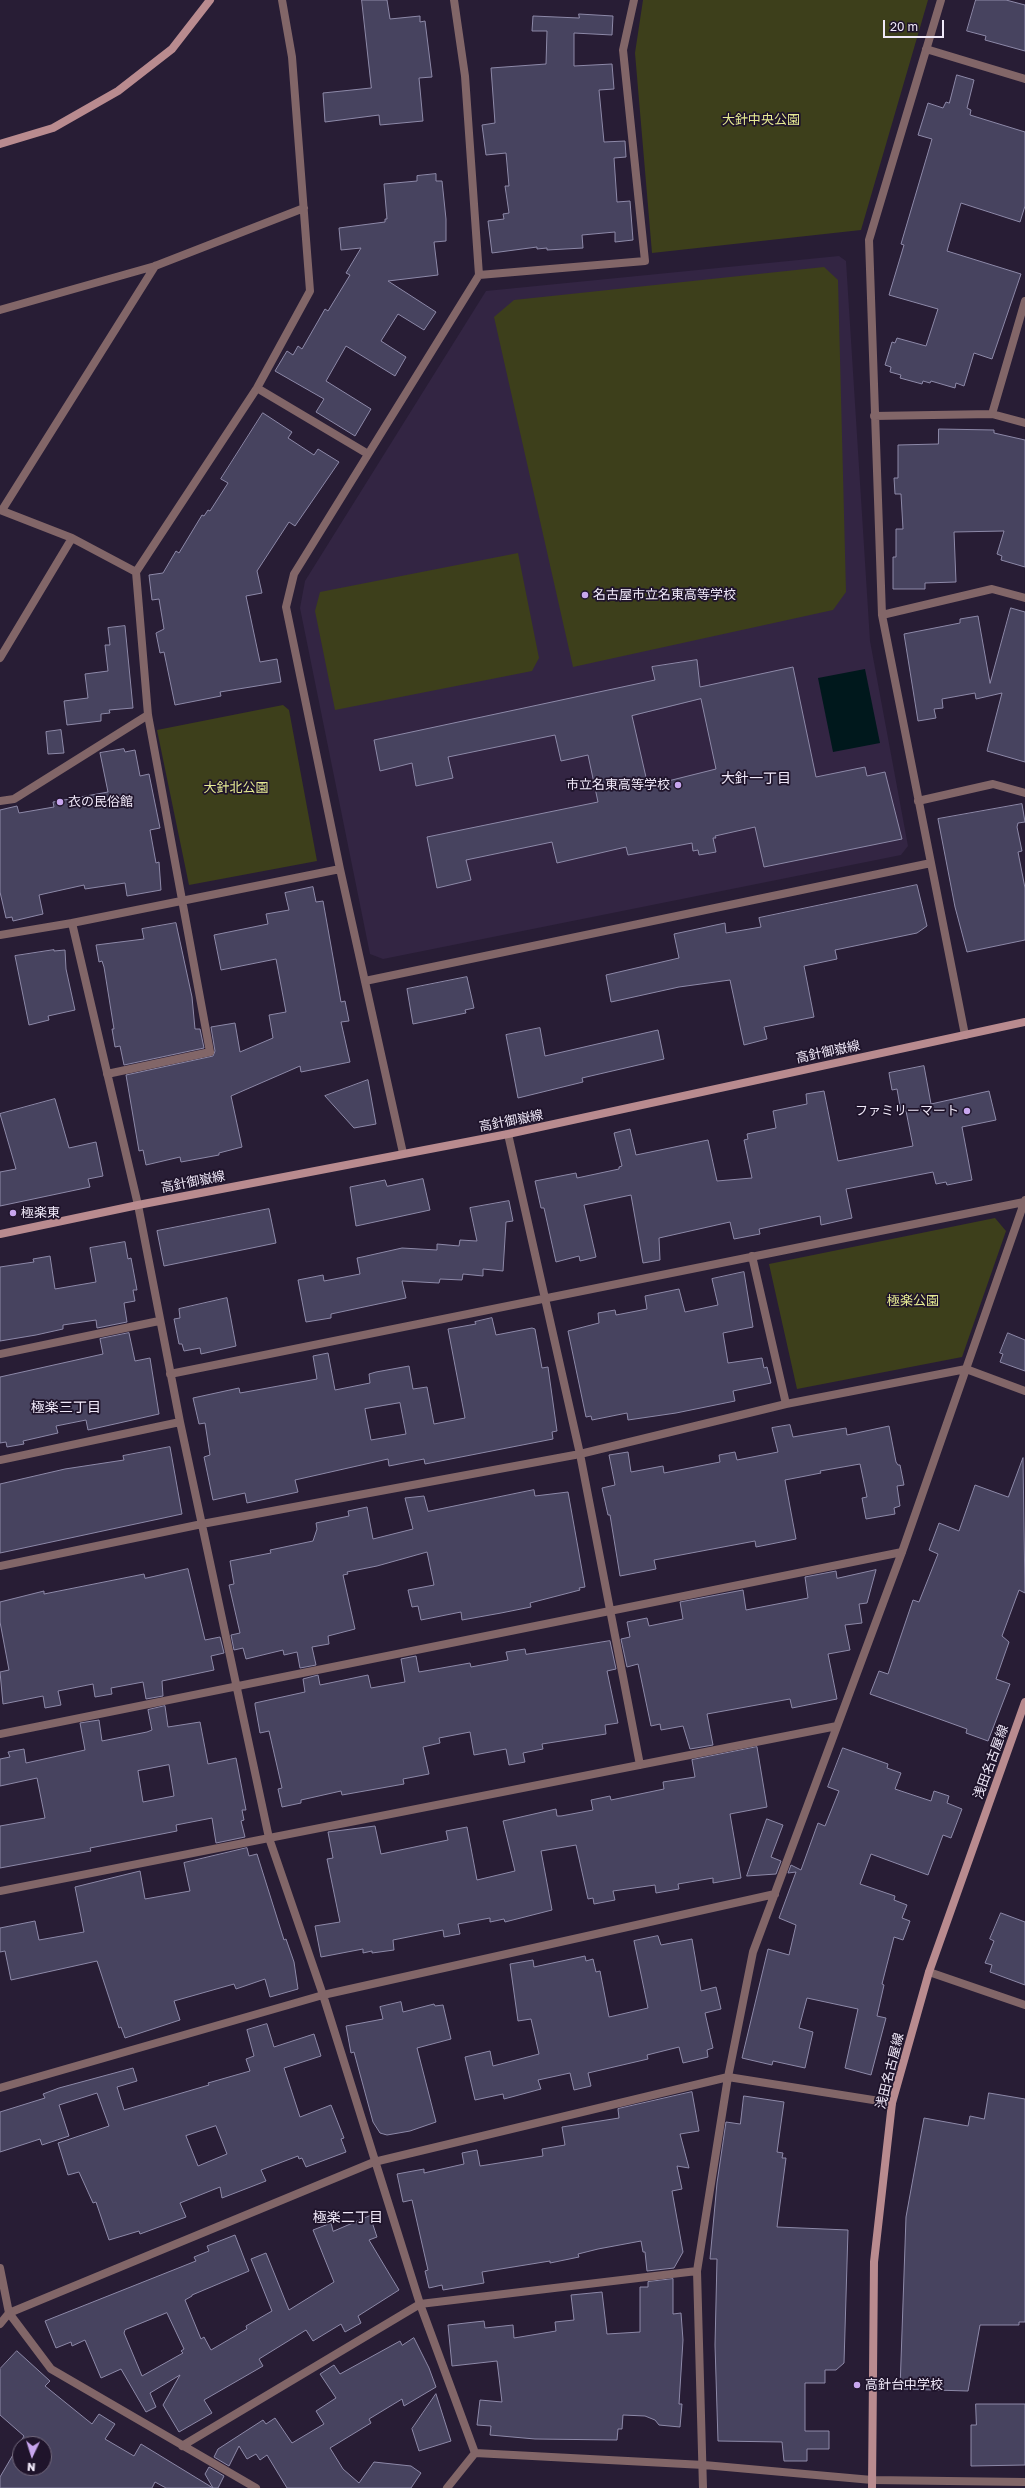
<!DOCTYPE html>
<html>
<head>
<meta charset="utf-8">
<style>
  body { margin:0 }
  #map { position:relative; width:1025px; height:2488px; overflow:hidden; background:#281d35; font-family:"Golos Text",sans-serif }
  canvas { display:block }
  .north { position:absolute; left:12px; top:2436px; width:40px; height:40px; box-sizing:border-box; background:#1f142b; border:1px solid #73697d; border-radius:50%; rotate:184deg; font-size:11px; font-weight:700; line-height:16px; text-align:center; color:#f0e9f9 }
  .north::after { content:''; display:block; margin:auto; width:14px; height:18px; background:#c8a6ef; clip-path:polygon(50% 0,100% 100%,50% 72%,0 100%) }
  .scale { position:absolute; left:883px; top:20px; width:61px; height:18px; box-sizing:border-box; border:2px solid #f0e9f9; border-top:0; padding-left:5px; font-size:12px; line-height:14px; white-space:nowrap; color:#f0e9f9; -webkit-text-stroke:3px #1f142b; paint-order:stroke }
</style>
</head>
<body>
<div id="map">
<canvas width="1025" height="2488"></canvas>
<div class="north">N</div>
<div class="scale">20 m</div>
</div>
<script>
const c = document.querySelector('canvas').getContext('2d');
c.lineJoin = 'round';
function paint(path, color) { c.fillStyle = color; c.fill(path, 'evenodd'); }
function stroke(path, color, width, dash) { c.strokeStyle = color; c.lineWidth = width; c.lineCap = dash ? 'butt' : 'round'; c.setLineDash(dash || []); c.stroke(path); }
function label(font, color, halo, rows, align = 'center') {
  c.font = font + ' "Golos Text","Noto Sans JP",sans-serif'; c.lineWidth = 3.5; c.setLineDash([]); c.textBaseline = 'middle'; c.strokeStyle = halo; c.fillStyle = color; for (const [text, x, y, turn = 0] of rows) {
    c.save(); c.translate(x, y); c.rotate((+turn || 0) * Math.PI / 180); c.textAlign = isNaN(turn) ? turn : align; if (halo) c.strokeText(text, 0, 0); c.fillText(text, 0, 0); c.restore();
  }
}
const built = new Path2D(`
  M839 256 846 261 870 641 908 846 901 855 383 959 370 954 300 608 305 581 486 291Z`);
const green = new Path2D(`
  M643 0H928L861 230 652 253 635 53Z
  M824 267 838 280 846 592 833 610 573 667 494 317 514 300Z
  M518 553 539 658 532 671 335 710 315 611 320 592Z
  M283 705 289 710 317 861 189 885 157 730Z
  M995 1218 1006 1231 962 1357 797 1389 769 1264Z`);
const water = new Path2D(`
  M865 669 880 743 833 752 818 678Z`);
const building = new Path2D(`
  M362 0H387L390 19 420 16V22L425 21 432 77 419 78 423 121 380 125 379 115 325 122 323 93 371 88Z
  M976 0H1006L1025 5V51L985 40 986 36 967 31Z
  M579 14 613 16 612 35 574 33V66L612 64 614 89 599 90 604 142 625 141 626 157 614 158 617 202 630 201 633 240 615 242V232L582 235 583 248 547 250V248L537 249V247L492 253 488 221 504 219 503 214 509 213 505 186H509L506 153 486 155 482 125 495 123 491 68 546 64 547 31H532L533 16 579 18Z
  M957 75 974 80 967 108 971 110 970 115 1025 132V206L1020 222 961 203 947 251 1021 274 992 359 974 353 964 386 956 383 955 388 931 381 930 383 923 381 922 384 900 378 901 375 890 372 891 367 885 365 892 342 895 343 897 338 926 346 938 309 889 295 904 245 901 244 932 139 918 135 928 103 943 108 946 102 949 103Z
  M436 174V181H442L446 219V241L434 242 438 275 388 281 436 312 424 330 398 314 381 341 406 357 395 376 346 346 326 381 371 409 355 436 316 412 324 399 275 371 287 351 293 355 298 346 302 349 325 309 328 311 350 275 346 273 361 248 341 250 339 228 385 222V219H387L384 184 417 181V176Z
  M263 413 292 432 288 438 314 455 318 449 339 462 295 526 289 522 257 571 262 593 246 596 260 662 277 659 281 682 220 692 221 696 175 705 164 652 160 653 156 633 164 629 159 599 152 600 149 575 163 573 176 551 179 553 202 515 204 516 208 510 210 511 228 483 221 479Z
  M939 429 994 430V433L1025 440V567L1001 560 1002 556 997 554 1004 531 954 532 956 582 925 583V589H893V557H896V529H903L901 494H895L894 478H898V445L938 444Z
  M1011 608 1025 612V762L987 751 1002 693 976 699 975 693 942 699 943 708 934 709 936 718 918 721 904 634 960 623V619L978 616 990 683Z
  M125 626 133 708 109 710 110 713 101 714V721L67 725 64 701 88 698 85 674 108 671 105 645H110L108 628Z
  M697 660 700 687 793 667 816 777 865 767 867 776 885 772 902 839 764 867 755 827 715 836 716 838H713L716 852 699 855 698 850 693 851 692 843 628 855 626 847 557 863 552 842 466 860 471 880 437 888 427 837 598 802 588 755 561 761 555 735 448 757 453 778 416 786 412 763 380 771 374 740 655 680 652 667ZM701 699 716 769 648 786 632 716Z
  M61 730 64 753 48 754 46 732Z
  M124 749 125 752 135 750 140 776 149 774 160 828 150 830 156 863 159 862 161 890 127 896 125 883 85 889 84 885 39 895 43 914 13 921 12 917 6 918 0 892V810L17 806 19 813 54 807 53 802 108 792 100 753Z
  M1022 804 1025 822 1018 823 1017 827 1022 851 1018 852 1025 888V940L967 952 955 907 938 819Z
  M917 885 927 926 917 933 835 950 837 959 804 966 814 1017 764 1027 767 1039 744 1045 730 980 679 987 611 1002 606 975 679 958 674 934 725 923 726 933 761 927 759 918Z
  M313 887 316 902 323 901 341 1002 345 1001 349 1021 341 1022 350 1062 301 1072 300 1066 231 1096 242 1147 219 1153V1155L181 1162 180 1157 146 1165 143 1150 139 1151 126 1075 213 1056 215 1051 211 1027 235 1023 240 1052 273 1038 269 1015 286 1012 276 959 221 970 214 935 268 924 266 914 289 910 285 893Z
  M176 923 192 997 195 1029H200L204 1048 124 1065 120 1046 115 1047 112 1029H114L104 967 102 961 99 962 96 945 144 939 142 929Z
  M54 950V951L65 950 66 969 75 1010 48 1016 49 1020 29 1025 15 956Z
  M467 977 474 1008 465 1010 466 1013 413 1024 407 989Z
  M540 1028 545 1056 658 1030 664 1059 582 1078 583 1082 518 1098 506 1035Z
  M924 1066 931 1104 989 1091 996 1120 962 1127 972 1180 947 1185 946 1182 936 1184 933 1172 846 1189 852 1218 821 1225 820 1216 759 1229 760 1234 734 1239 730 1222 659 1238 660 1260 643 1263 631 1195 584 1205 596 1257 580 1261 579 1256 556 1262 544 1208H541L535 1181 576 1173 577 1178 619 1169V1167L622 1166 614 1133 630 1129 636 1155 708 1140 717 1181 752 1178 744 1140 748 1139 747 1134 776 1128 773 1111 807 1104 806 1094 824 1091 838 1161 913 1146 906 1111 901 1112 897 1089 892 1090 889 1073Z
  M368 1080 376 1124 354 1128 325 1096Z
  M55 1099 69 1148 96 1142 103 1176 88 1179 90 1187 0 1206V1172L16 1169 0 1114Z
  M423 1179 430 1210 356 1226 350 1187 385 1180 387 1186Z
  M509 1201 513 1221 506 1222 503 1271 483 1269V1276L463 1274 462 1280 440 1279 439 1283 402 1281 406 1298 331 1314V1318L306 1322 298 1280 323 1275 324 1281 360 1274 357 1258 362 1257 402 1248 437 1250V1244L459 1246 460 1240 477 1241 470 1208Z
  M269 1209 276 1243 164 1266 157 1231Z
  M125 1242 128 1259 131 1258 137 1290H133L135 1301 124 1303 127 1322 97 1328 96 1320 63 1325V1329L36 1335 0 1341V1267L34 1262 33 1259 50 1256 55 1289 96 1282 90 1248Z
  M744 1272 753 1327 723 1333 728 1363 762 1358 764 1368 767 1367 771 1383 733 1391 735 1401 676 1413 628 1420 627 1413 592 1420 591 1416 586 1417 568 1331 599 1323 598 1313 615 1310 616 1315 647 1309 645 1296 679 1289 685 1312 718 1305 712 1279Z
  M227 1298 236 1346 201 1354 200 1348 184 1351 182 1344H179L174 1319 180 1318 179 1309Z
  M492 1318 496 1335 532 1328 535 1329 542 1368 548 1367 557 1431 552 1432 553 1439 425 1464 424 1459 389 1466 388 1459 295 1480 298 1492 275 1497 247 1503 245 1493 213 1500 204 1457 210 1455 205 1423 199 1424 193 1398 239 1388 240 1393 317 1379 313 1356 328 1353 335 1390 370 1383 369 1374 376 1372 409 1366 413 1389 427 1387 434 1424 465 1418 448 1329 476 1324 475 1322ZM400 1403 406 1434 371 1440 365 1409Z
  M129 1333 135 1361 150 1358 159 1414 88 1430 86 1420 56 1426 58 1433 23 1441 24 1444 7 1447 6 1442 0 1443V1377L103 1354 100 1339Z
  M1008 1333 1025 1340V1371L1000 1362 1003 1354 1000 1353Z
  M790 1425 793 1437 846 1428 847 1435 889 1426 896 1462 898 1465H900L904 1485 897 1486 900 1506 894 1508 895 1514 866 1519 862 1498 867 1497 860 1464 820 1471 821 1473 785 1480 796 1539 756 1547 755 1541 654 1560 656 1569 620 1576 610 1515H608L602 1488 615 1485 609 1455 628 1452 631 1472 663 1466 664 1473 720 1462 719 1455 735 1452 737 1460 778 1452 772 1428Z
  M170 1447 182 1514 0 1553V1484L65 1469 124 1460 123 1456Z
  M1023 1458 1025 1593 1019 1590 1002 1636 1009 1642 996 1679 1010 1684 988 1741 966 1733 967 1729 870 1694 879 1671 888 1674 913 1600 919 1602 938 1554 929 1550 939 1523 959 1531 975 1485 1008 1497Z
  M534 1490 535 1496 568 1492 585 1587 579 1588 580 1590 530 1603 531 1607 501 1613 462 1620 461 1612 421 1620 418 1606 412 1607 408 1590 434 1585 427 1552 377 1566 347 1572 348 1574 343 1575 355 1629 328 1636 329 1644 312 1647 316 1665 300 1668 297 1652 284 1655 283 1650 246 1659 243 1648 234 1650 231 1635 240 1633 229 1585 234 1584 230 1561 271 1553 270 1550 313 1541 317 1529 316 1523 349 1516 348 1511 367 1507 373 1539 413 1529 405 1498 424 1496 428 1511Z
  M188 1569 205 1640 220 1637 224 1653 211 1656 214 1670 162 1681 163 1696 146 1699 143 1682 111 1688 112 1694 95 1697 93 1684 58 1691 61 1705 45 1708 43 1696 3 1704 0 1672 9 1670 0 1622V1602L44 1591V1594L144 1574 145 1578Z
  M876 1570 867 1603 859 1604 862 1623 845 1625 850 1650 828 1654 837 1699 792 1708 790 1699 707 1714 713 1745 690 1749 683 1726 661 1730 660 1724 651 1726 638 1664 627 1667 621 1639 630 1637 627 1622 647 1618 649 1626 683 1619 680 1602 743 1590 746 1610 808 1598 805 1577 836 1571 837 1578Z
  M610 1641 616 1669 607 1671 618 1723 605 1725 606 1734 542 1744 543 1749 523 1753 525 1762 509 1765 506 1749 474 1755 470 1732 439 1738 440 1743 423 1747 429 1774 403 1779 404 1784 342 1795 341 1791 301 1800V1803L282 1807 278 1789 282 1788 269 1731 260 1733 255 1705V1703L305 1692 303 1679 318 1675 320 1685 368 1675 371 1688 405 1682 401 1659 416 1656 419 1672 470 1663 471 1667 508 1660 506 1652 525 1649 526 1654Z
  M165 1706 168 1727 200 1722 208 1764 236 1758 246 1810H242L244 1820 241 1821 245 1837 216 1843 212 1818 176 1825 177 1831 90 1848 91 1851 0 1868V1826L45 1818 37 1778 0 1786V1759L10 1757 8 1752 24 1749 26 1763 85 1750 80 1723 99 1720 102 1741 147 1732 152 1730 148 1710ZM169 1765 174 1796 143 1802 138 1771Z
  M757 1747 767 1807 730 1814 741 1878 713 1883V1878L678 1884 679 1889 656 1893 655 1885 613 1891 615 1900 594 1904 593 1898 588 1899 576 1845 541 1851 552 1910 505 1922 504 1919 490 1922V1918L458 1924 460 1934 444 1937 443 1930 393 1940 394 1950 372 1953V1951L363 1953V1949L321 1957 315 1926 340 1922 327 1859 333 1858 328 1832 375 1826 381 1854 448 1840 446 1831 467 1827 477 1880 515 1871 503 1821 556 1809 557 1816H561L593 1810 591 1800 610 1796 611 1800 664 1789 663 1782 695 1777 692 1760Z
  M843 1748 888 1764 887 1768 901 1773 895 1789 931 1801 934 1791 949 1796 947 1803 962 1809 951 1838 943 1835 928 1875 871 1854 860 1884 895 1896 894 1900 907 1905 902 1918 910 1921 903 1940 894 1937 882 1984 884 1985 877 2016 886 2018 871 2075 845 2068 858 2009 807 1998 799 2028 813 2032 805 2068 773 2061 772 2065 742 2058 768 1949 789 1955 796 1925 779 1918 796 1872 788 1873 791 1865 801 1870 818 1823 825 1826 839 1791 828 1787Z
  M767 1819 783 1825 771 1857 781 1861 776 1874 747 1876Z
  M247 1848 249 1856 257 1854 284 1940 286 1939 294 1962 298 1989 270 1997 265 1979 236 1989 234 1984 174 2001 180 2020 125 2038 121 2027 119 2028 97 1961 11 1980 5 1951 0 1952V1928L35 1921 39 1940 84 1932 75 1887 140 1871 145 1899 190 1891 184 1863Z
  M1001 1913 1025 1922V1985L990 1972 992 1965 985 1963 994 1941 990 1939Z
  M658 1936 661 1945 692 1939 701 1991 716 1987 721 2009 705 2013 713 2048 707 2050 708 2057 683 2063 679 2047 647 2055 648 2059 588 2073 591 2086 574 2090 570 2073 538 2080 541 2089 504 2099 503 2094 475 2100 465 2057 490 2051 493 2066 539 2054 531 2019 518 2021 510 1964 533 1960 534 1967 585 1956 586 1961 593 1959 596 1972 600 1971 609 2017 648 2008 634 1941Z
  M401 2002 403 2012 434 2004 435 2006 443 2005 451 2039 417 2048 436 2122 410 2131 387 2135 380 2133 373 2122 354 2052 351 2053 346 2026 383 2019 380 2007Z
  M267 2024 274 2047 314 2034 321 2056 284 2068 300 2117 331 2105 344 2138 341 2139 346 2152 306 2167 302 2158 299 2159 298 2156 261 2170 266 2181 222 2198 220 2187 180 2203 186 2217 140 2234 139 2231 109 2240 96 2202 93 2203 79 2172 68 2175 58 2143 109 2126 97 2093 59 2105 69 2136 42 2145 40 2139 0 2152V2112L45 2098 43 2094 59 2088 133 2068 137 2081 117 2087 124 2110 209 2085 208 2083 250 2071 246 2059 254 2056 247 2030ZM216 2126 227 2154 198 2166 186 2136Z
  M692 2092 699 2131 680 2134 689 2168 677 2166 682 2189 672 2191 683 2252 674 2268 647 2271 645 2252H643L641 2241 598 2249 578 2254 579 2257 550 2263V2261L482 2272 484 2283 443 2290 442 2285 429 2288 425 2271 428 2270 412 2200 403 2202 397 2174 424 2169V2173L464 2164 462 2153 477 2150 480 2166 543 2156 542 2149 565 2145 562 2127 619 2118 618 2109Z
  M989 2093 1025 2099V2322H1019V2325H980L968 2391 900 2389 906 2217 924 2118 968 2126 970 2116 984 2119Z
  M744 2096 784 2102 777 2152 783 2153 782 2158H786L777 2227 848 2230 844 2363 836 2370H825V2383H805V2431H829V2449H807V2461H784L782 2442 718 2441 715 2345 717 2259H710L717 2183 726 2122 740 2124Z
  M370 2216 377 2237 369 2240 399 2290 358 2316 361 2323 345 2332 341 2324 313 2341 306 2330 259 2359 263 2366 204 2400 212 2413 179 2432 163 2405 180 2375 150 2393 156 2407 146 2412 121 2369 101 2378 85 2340 72 2346 71 2342 56 2348 45 2321 196 2261 194 2257 209 2251 207 2246 235 2235 249 2271 192 2295V2296L185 2300 201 2339 204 2337 211 2350 247 2329 246 2326 272 2311 251 2259 266 2253 289 2310 334 2282 313 2230 331 2223 333 2231ZM167 2313 184 2349 181 2351 183 2353 142 2376 124 2333 125 2330Z
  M673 2279V2314L681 2313 683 2340 679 2404H682L680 2427 659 2425 655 2420 645 2416 623 2415 622 2429H618L617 2440 535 2439 490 2435 491 2426 477 2425 480 2400 502 2402 497 2361 452 2366 448 2325 484 2321 485 2328 513 2325 514 2338 556 2331 555 2322 574 2320 571 2295 602 2292 607 2334 640 2332V2287H648V2282Z
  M414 2338 429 2368 436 2387 404 2406 402 2399 369 2419 371 2423 330 2448 343 2469 359 2483 374 2462 411 2466 421 2473 411 2488H287L267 2455 260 2460 256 2454 247 2459 239 2446 229 2466 214 2457 218 2449 263 2420 266 2424 275 2418 292 2443 324 2424 316 2411 336 2398 320 2374 334 2365 340 2374 400 2341 402 2345Z
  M17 2351 50 2381 45 2386 92 2424 99 2414 115 2424 105 2439 134 2456 141 2444 213 2488 205 2474 209 2467 224 2476 218 2488H166L155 2482 152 2488H0V2477L24 2436 0 2415V2369ZM20 2444H44V2468H20Z
  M436 2394 451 2441 419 2451 412 2429Z
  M976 2404H1025V2465L971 2466V2425H976Z`);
const street = new Path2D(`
  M941 0 869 240 882 615 965 1035
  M926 49 1025 79
  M479 275 645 261 623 50 634 0
  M0 310 155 266 304 208
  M257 388 368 454
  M992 414 1025 301
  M874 416 992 414 1025 423
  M0 510 72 538 136 572
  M2 510 155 266
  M882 615 992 589 1025 598
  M0 658 72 538
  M0 801 14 799 148 715
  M918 801 993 784 1025 793
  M72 923 138 1205 180 1422 269 1838 323 1995 420 2304 475 2453
  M0 935 72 923 340 869
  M365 981 931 863
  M107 1074 210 1052 148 715 136 572 257 388 310 291 292 57 282 0
  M508 1134 580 1454 640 1765
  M403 1153 340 869 286 607 294 574 479 275 465 76 454 0
  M752 1256 786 1404
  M0 1354 159 1321
  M170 1374 1024 1202
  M0 1460 180 1422
  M0 1566 202 1524 580 1454 786 1404 966 1369 1025 1391
  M0 1734 902 1552
  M0 1891 837 1726
  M929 1972 1025 2005
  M0 2088 323 1995 775 1894
  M0 2268 9 2313 51 2369 256 2488
  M0 2324 9 2313 374 2162 728 2077 892 2103
  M182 2446 420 2304 697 2271
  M447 2488 475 2453 704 2465 872 2480 1025 2482
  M703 2488 697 2271 728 2077 753 1952 902 1552 1025 1200`);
const secondary = new Path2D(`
  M0 144 53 128 118 91 172 49 210 0
  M0 1234 138 1205 508 1134 1025 1022
  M872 2488 874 2262 892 2103 929 1972 1025 1702`);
const markers = [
  [585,595,4,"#c8a6ef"],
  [678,785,4,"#c8a6ef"],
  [60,802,4,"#c8a6ef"],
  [967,1111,4,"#c8a6ef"],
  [13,1213,4,"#c8a6ef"],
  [857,2385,4,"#c8a6ef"]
];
const parkNames = [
  ["大針中央公園",761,120],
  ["大針北公園",236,788],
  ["極楽公園",913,1301]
];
const poiNames = [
  ["名古屋市立名東高等学校",593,595],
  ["市立名東高等学校",670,785,"right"],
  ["衣の民俗館",68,802],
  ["ファミリーマート",959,1111,"right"],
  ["極楽東",21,1213],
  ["高針台中学校",865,2385]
];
const streetNames = [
  ["高針御嶽線",828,1052,-12],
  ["高針御嶽線",511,1121,-11],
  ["高針御嶽線",193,1182,-11],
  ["浅田名古屋線",991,1762,-70],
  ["浅田名古屋線",890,2071,-76]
];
const neighbourhoodNames = [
  ["大針一丁目",756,779],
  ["極楽三丁目",66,1408],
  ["極楽二丁目",348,2218]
];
paint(built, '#332543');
paint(green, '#3d3f1b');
paint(water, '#00181c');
paint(building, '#47435f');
stroke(building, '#8d89a8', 1);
stroke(street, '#826668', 8);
stroke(secondary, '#b98b8f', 8);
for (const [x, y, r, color] of markers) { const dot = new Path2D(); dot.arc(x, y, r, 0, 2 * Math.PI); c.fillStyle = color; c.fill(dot); stroke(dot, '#1f142b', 1.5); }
label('13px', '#e6eb92', '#1f142b', parkNames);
label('13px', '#f0e9f9', '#1f142b', poiNames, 'left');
label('13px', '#f0e9f9', '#1f142b', streetNames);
label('14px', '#f0e9f9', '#1f142b', neighbourhoodNames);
</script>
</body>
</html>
